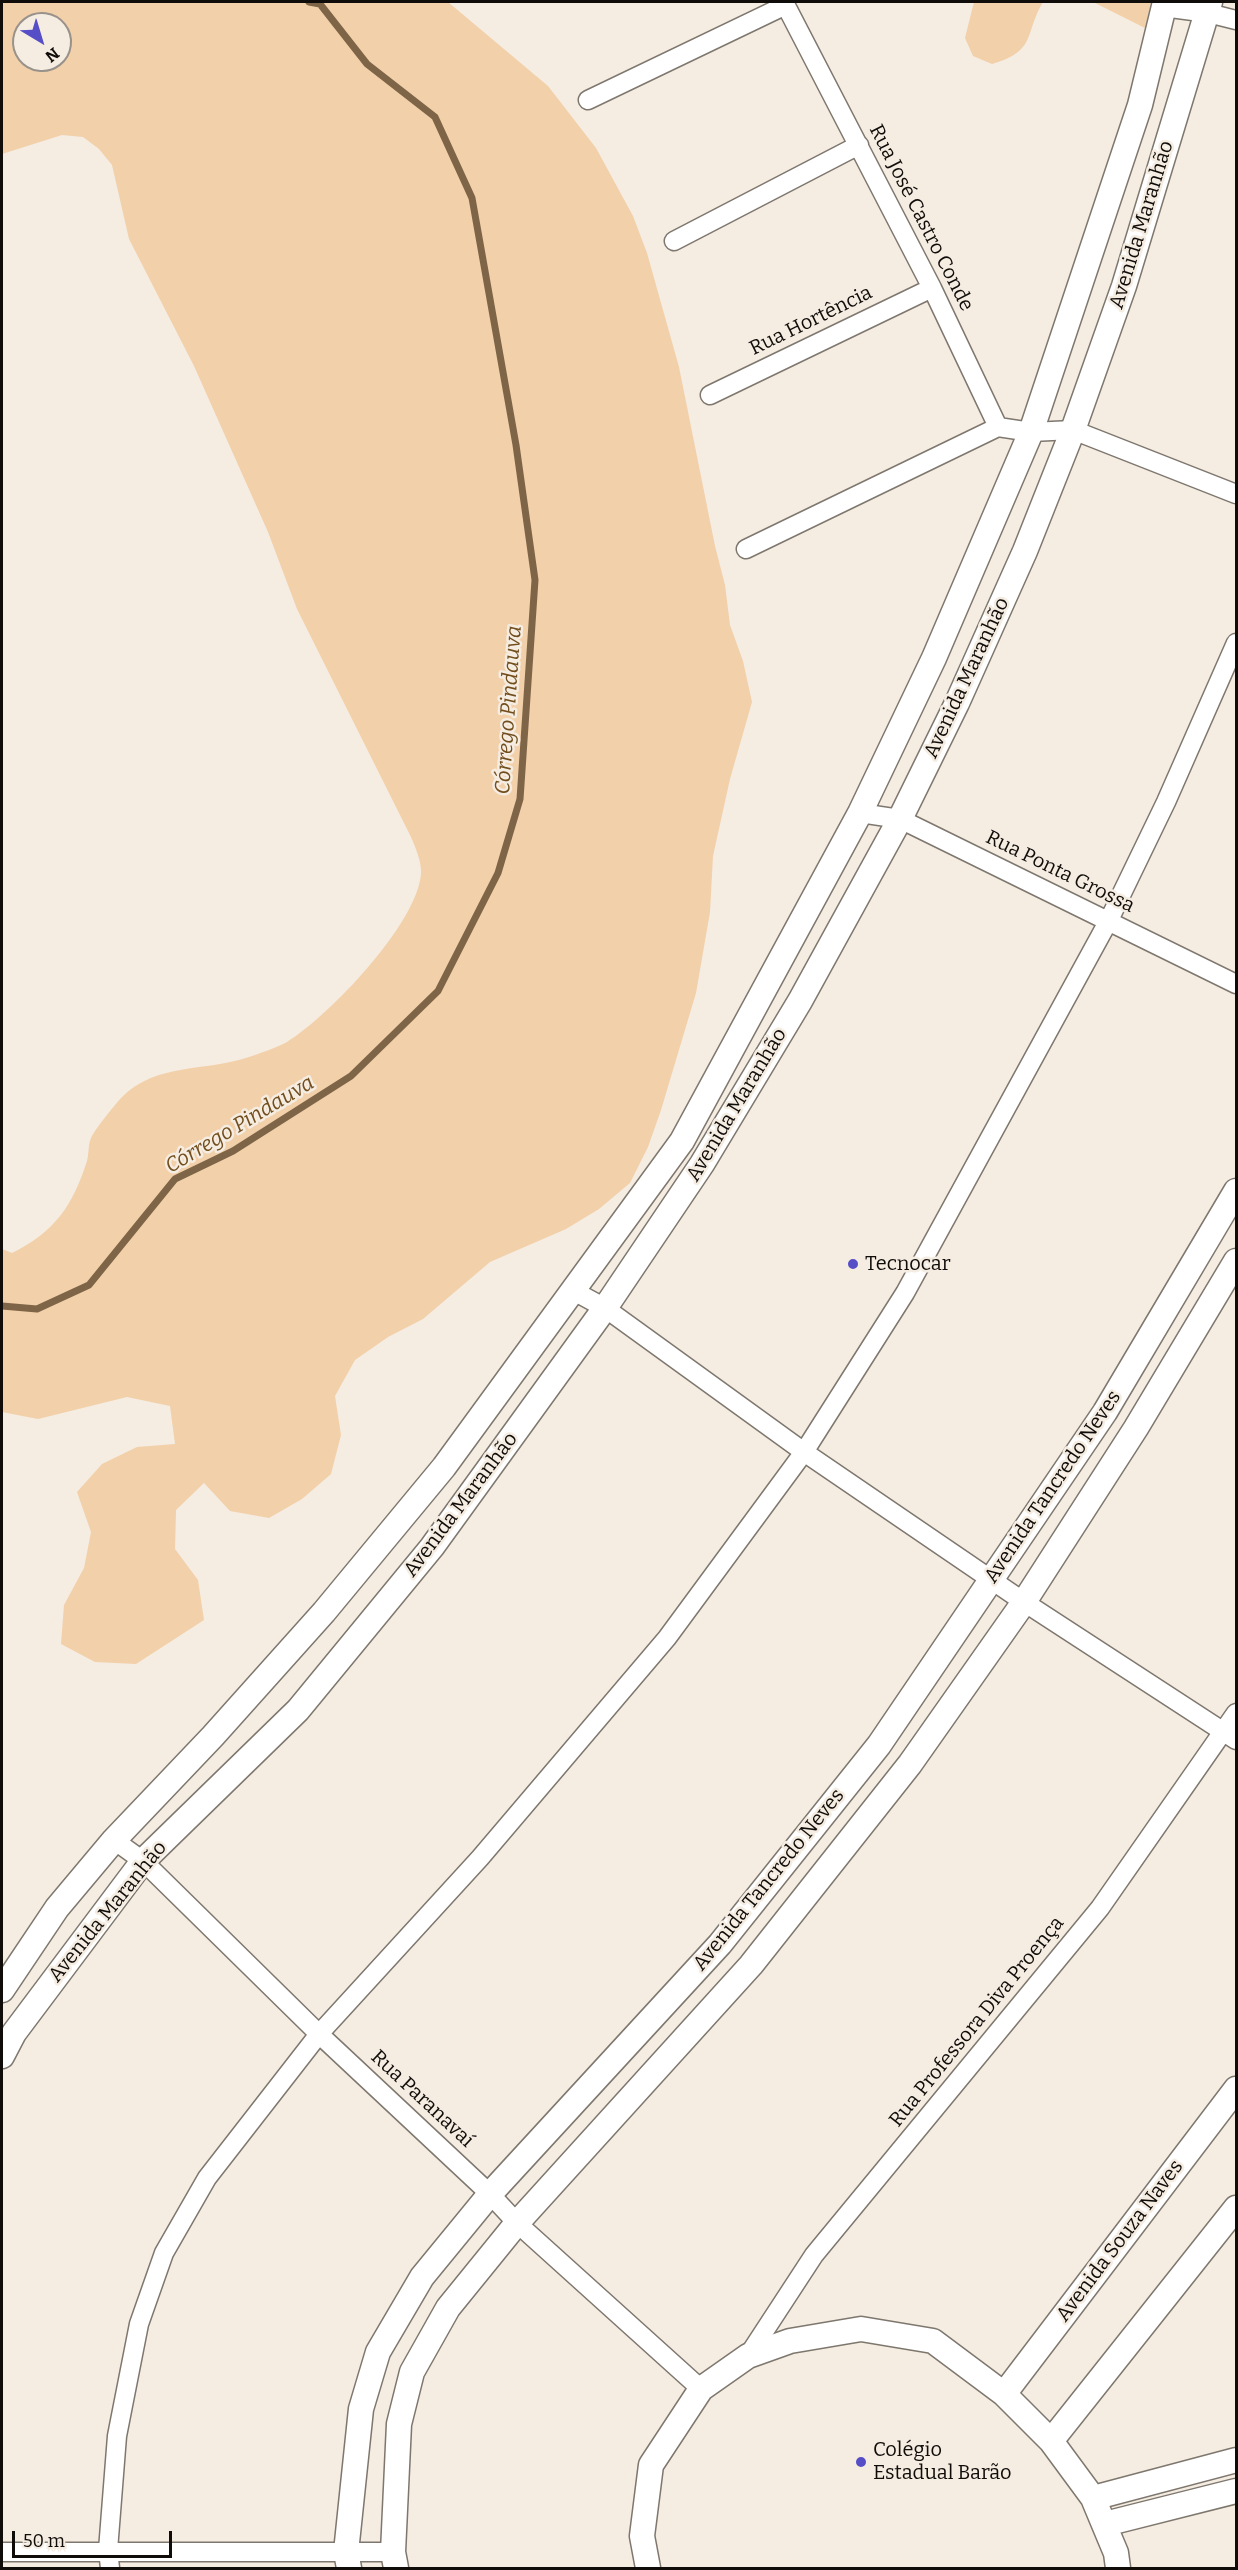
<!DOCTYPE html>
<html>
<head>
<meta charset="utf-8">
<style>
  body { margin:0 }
  #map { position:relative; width:1238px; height:2570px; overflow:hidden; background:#f5ece2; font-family:Bitter,serif }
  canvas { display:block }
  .frame { position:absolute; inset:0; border:3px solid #0f0c09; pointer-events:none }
  .north { position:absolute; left:12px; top:12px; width:60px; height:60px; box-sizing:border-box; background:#f5ece2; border:2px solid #99928b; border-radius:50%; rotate:142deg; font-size:16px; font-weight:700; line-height:24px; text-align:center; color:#0f0c09 }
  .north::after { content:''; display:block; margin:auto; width:21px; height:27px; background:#564ec6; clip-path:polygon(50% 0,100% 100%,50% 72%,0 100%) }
  .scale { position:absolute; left:12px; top:2531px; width:160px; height:27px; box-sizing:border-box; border:3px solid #0f0c09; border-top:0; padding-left:8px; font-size:18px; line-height:21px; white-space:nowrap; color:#0f0c09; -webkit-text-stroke:4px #f5ece2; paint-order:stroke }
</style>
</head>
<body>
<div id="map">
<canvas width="1238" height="2570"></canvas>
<div class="frame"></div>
<div class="north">N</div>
<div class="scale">50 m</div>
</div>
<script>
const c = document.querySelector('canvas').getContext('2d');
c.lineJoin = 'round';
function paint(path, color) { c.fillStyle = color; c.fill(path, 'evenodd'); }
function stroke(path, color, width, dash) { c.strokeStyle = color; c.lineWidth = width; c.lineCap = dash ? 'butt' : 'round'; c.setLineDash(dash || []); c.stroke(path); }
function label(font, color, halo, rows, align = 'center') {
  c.font = font + ' Bitter,serif'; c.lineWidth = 5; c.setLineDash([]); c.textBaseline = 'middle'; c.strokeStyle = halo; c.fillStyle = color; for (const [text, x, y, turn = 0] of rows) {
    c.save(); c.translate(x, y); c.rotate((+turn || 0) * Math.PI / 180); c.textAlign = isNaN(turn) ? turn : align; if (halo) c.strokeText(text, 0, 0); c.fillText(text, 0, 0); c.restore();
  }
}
const green = new Path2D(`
  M2 2H448L548 86 596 148 633 216 647 253 679 367 715 546 725 585 730 625 743 661 752 702 730 779 713 856 710 912 696 993 661 1110 648 1147 630 1183 599 1209 566 1229 490 1262 423 1319 388 1337 355 1360 335 1396 341 1435 331 1474 302 1499 269 1518 230 1511 204 1483 176 1510 175 1549 198 1580 204 1620 136 1664 95 1662 61 1644 64 1605 84 1568 91 1532 77 1492 102 1464 137 1447 175 1444 170 1406 127 1397 38 1419 2 1412V1249L12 1253C55 1232 73 1205 87 1161 89 1154 88 1145 91 1138 96 1128 113 1107 121 1098 156 1062 206 1072 249 1057 261 1053 276 1048 287 1042 329 1016 417 924 421 874 422 862 415 846 410 835L297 609 268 532 194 366 129 239 112 165 99 149 83 137 62 135 2 154ZM24 24H60V60H24Z
  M974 2H1043C1024 34 1037 51 992 64L973 56 965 38Z
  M1093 2H1151L1145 28Z`);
const stream = new Path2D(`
  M2 1306 37 1309 89 1285 175 1179 233 1151 351 1076 438 991 498 873 520 799 535 580 516 445 472 198 435 117 367 64 320 4 309 2`);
const street = new Path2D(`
  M784 2 932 288 998 427 1031 432 1073 430 1236 494
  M1163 7 1208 13 1236 20
  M588 100 786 5
  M674 241 859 145
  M710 395 932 288
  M746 549 998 427
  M860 813 900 819 1236 984
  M572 1290 605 1308 804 1452 1024 1602 1236 1740
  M114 1840 143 1861 319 2034 490 2194 517 2223 701 2389
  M748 2356 814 2255 1100 1908 1236 1713
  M2 2552H393
  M110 2568 108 2550 117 2436 139 2324 164 2253 207 2178 319 2034 480 1858 667 1638 804 1452 905 1293 1109 920 1166 802 1236 643`);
const secondary = new Path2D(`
  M2 1990 57 1908 114 1840 213 1736 324 1612 444 1467 682 1141 860 813 934 658 1031 432 1140 105 1165 2
  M2 2056 14 2033 143 1861 298 1710 432 1547 605 1308 702 1164 800 1001 900 819 957 703 1025 551 1073 430 1124 286 1210 2
  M1004 2394 1236 2089
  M1051 2441 1236 2208
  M1093 2498 1236 2460
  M1105 2524 1236 2491
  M349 2568 346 2552 361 2409 378 2352 422 2277 490 2194 720 1944 879 1745 1105 1412 1236 1191
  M396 2568 393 2552 399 2424 412 2372 448 2308 517 2223 751 1965 910 1764 1024 1602 1136 1428 1236 1261
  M648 2568 642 2536 651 2465 701 2389 748 2356 790 2341 861 2329 933 2341 1004 2394 1051 2441 1093 2498 1116 2553 1118 2568`);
const markers = [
  [853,1264,6,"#564ec6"],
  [861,2462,6,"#564ec6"]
];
const streetNames = [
  ["Rua José Castro Conde",921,218,63],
  ["Avenida Maranhão",1142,225,-73],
  ["Rua Hortência",811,321,-26],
  ["Avenida Maranhão",967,678,-65],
  ["Rua Ponta Grossa",1060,872,26],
  ["Avenida Maranhão",737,1105,-59],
  ["Avenida Tancredo Neves",1053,1487,-56],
  ["Avenida Maranhão",461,1505,-53],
  ["Avenida Tancredo Neves",769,1880,-51],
  ["Avenida Maranhão",108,1912,-51],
  ["Rua Professora Diva Proença",977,2022,-51],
  ["Rua Paranavaí",422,2099,43],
  ["Avenida Souza Naves",1120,2241,-53]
];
const poiNames = [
  ["Tecnocar",865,1264],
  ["Colégio",873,2450],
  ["Estadual Barão",873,2473]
];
const waterNames = [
  ["Córrego Pindauva",509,710,-86],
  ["Córrego Pindauva",240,1125,-31]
];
paint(green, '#f2d0a9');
stroke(stream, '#7e6547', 7);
stroke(street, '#7e776e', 21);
stroke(secondary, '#7e776e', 27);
stroke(street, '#fff', 18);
stroke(secondary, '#fff', 24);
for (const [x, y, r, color] of markers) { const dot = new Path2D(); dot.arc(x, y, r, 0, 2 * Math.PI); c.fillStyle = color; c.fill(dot); stroke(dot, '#f5ece2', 2); }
label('20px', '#0f0c09', '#f5ece2', streetNames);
label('20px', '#0f0c09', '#f5ece2', poiNames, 'left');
label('italic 21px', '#724e1d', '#f5ece2', waterNames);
</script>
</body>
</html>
